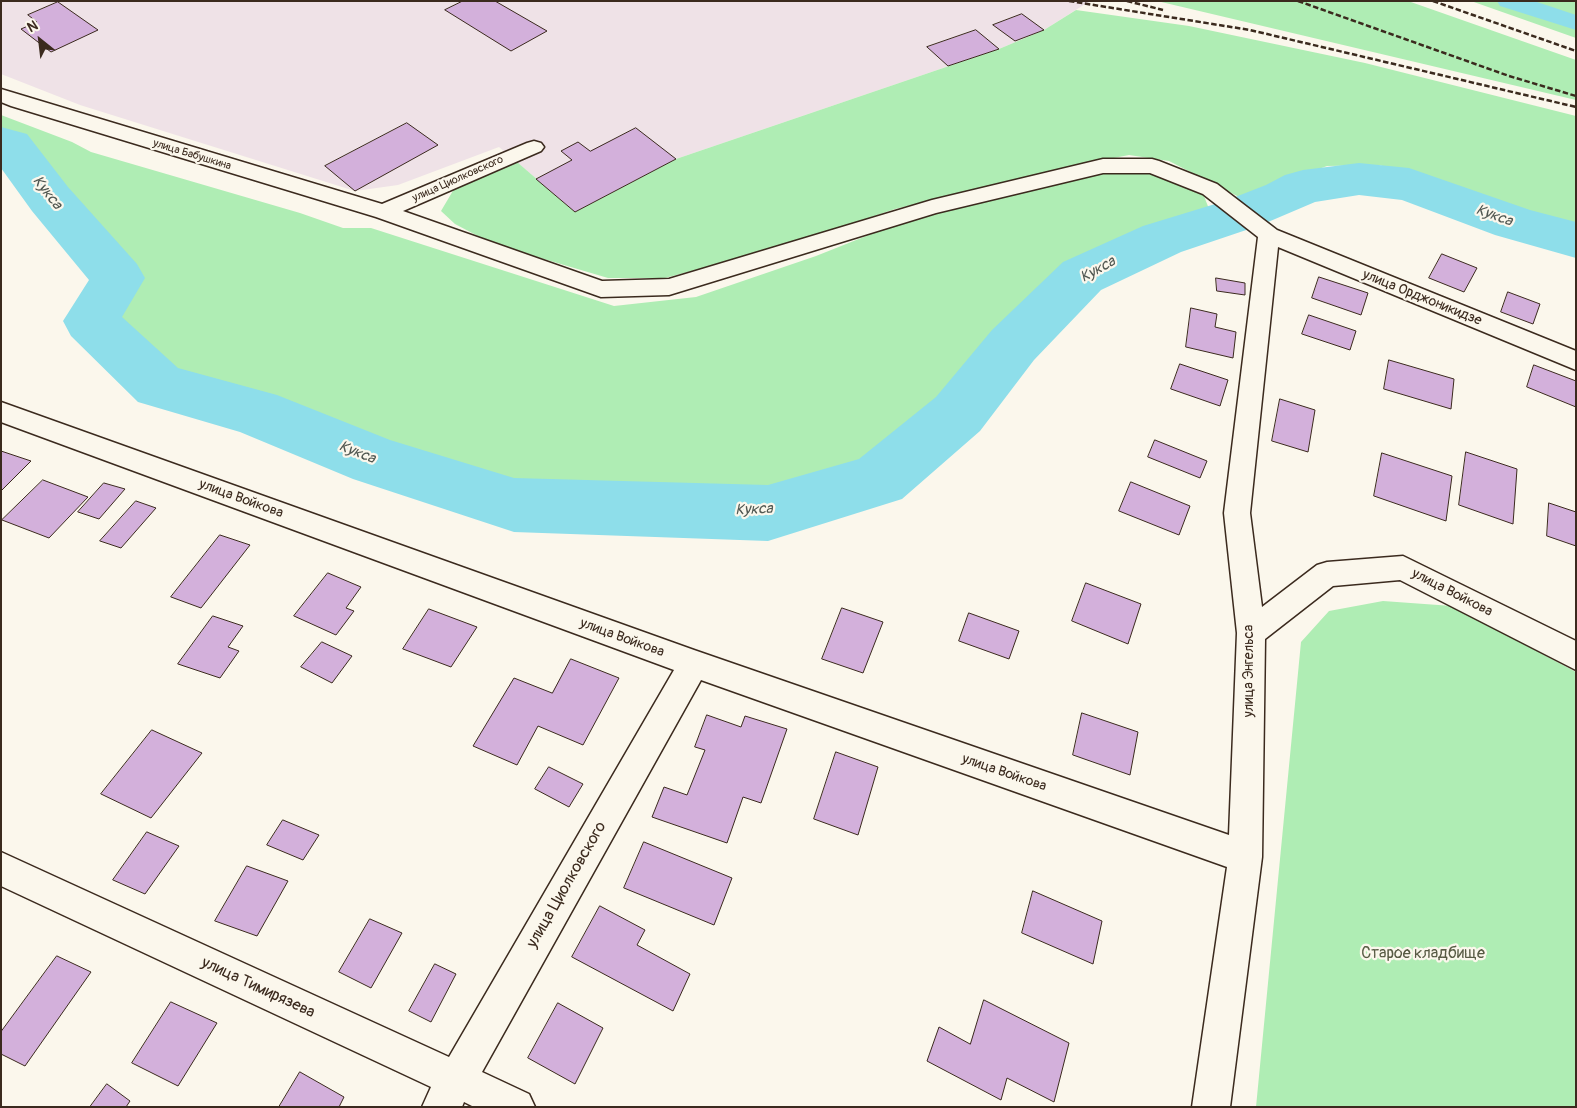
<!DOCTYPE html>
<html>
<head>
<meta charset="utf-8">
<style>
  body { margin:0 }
  #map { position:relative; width:1577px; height:1108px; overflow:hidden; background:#fbf7ec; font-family:Pangolin,sans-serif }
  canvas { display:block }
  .frame { position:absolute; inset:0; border:2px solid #3b2a1e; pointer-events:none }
  .north { position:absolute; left:15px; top:15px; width:50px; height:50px; -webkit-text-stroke:4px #fbf7ec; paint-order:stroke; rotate:331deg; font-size:14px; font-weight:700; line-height:20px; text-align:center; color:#3b2a1e }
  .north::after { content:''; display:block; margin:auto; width:18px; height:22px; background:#3b2a1e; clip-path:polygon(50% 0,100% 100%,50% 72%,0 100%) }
</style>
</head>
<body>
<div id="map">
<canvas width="1577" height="1108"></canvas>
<div class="frame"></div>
<div class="north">N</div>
</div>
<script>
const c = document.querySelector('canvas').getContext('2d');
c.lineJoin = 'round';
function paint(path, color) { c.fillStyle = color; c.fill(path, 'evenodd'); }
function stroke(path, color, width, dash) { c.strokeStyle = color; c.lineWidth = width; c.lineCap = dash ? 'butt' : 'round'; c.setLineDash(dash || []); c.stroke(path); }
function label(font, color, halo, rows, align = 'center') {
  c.font = font + ' Pangolin,sans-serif'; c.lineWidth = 4.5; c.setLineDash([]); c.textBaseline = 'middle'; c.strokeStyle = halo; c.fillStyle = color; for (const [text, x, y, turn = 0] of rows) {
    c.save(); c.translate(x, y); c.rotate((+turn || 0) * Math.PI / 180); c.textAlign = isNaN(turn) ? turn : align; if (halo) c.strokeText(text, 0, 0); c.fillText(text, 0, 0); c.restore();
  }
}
const built = new Path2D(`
  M1 1H1090L1044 30 999 49 676 159 575 212 499 147 398 185 355 191 80 105 1 74Z`);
const green = new Path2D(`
  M1157 1H1408L1576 60V100Z
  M1471 1H1576V38Z
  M1076 10 1189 26 1365 63 1576 116V232L1504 211 1451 185 1379 165 1327 166 1271 187 1243 199 1169 161 1129 155 1083 164 895 209 783 247 665 278H608L493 244 455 224 441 211 454 189 517 162 575 212 676 159 999 49 1044 30Z
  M1 115 72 142 91 152 300 213 343 228H371L614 306 696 297 816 256 909 219 1113 170 1153 172 1202 191 1211 214 1092 253 1055 281 992 347 945 413 871 465 779 495 697 499 512 488 255 401 168 369 107 321 129 281 25 145 1 136Z
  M1383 601 1452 606 1576 672V1107H1256L1301 642 1329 611Z`);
const canal = new Path2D(`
  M1497 1H1534L1576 15V30L1500 6Z`);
const river = new Path2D(`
  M1 127 27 134 68 187 137 264 145 278 122 317 178 368 277 395 390 440 514 478 768 485 859 459 936 397 992 330 1063 262 1143 226 1225 201 1266 185 1285 175 1303 170 1359 163 1409 168 1530 210 1576 222V258L1495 235 1402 200 1359 195 1315 202 1261 225 1181 252 1101 290 1034 360 980 431 902 499 768 541 514 532 353 479 240 432 138 402 71 336 63 321 89 280 32 211 1 168Z`);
const building = new Path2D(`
  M463 1H495L547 31 511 51 445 10Z
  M58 2 98 30 51 52 21 29 37 22 28 15Z
  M1022 14 1044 30 1015 41 993 25Z
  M976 30 999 49 948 66 927 47Z
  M407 123 438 145 355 191 325 166Z
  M636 128 676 159 575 212 536 179 572 160 561 151 578 142 590 151Z
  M1442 254 1477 268 1464 292 1429 278Z
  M1319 277 1368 293 1361 315 1312 298Z
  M1216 278 1245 283V295L1217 291Z
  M1508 292 1540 304 1533 324 1501 312Z
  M1191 308 1217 314 1215 327 1236 332 1233 358 1186 347Z
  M1309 315 1356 331 1350 350 1302 334Z
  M1389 360 1454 379 1451 409 1384 389Z
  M1180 364 1228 380 1220 406 1171 389Z
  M1534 365 1576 381V407L1527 387Z
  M1280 399 1315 410 1308 452 1272 441Z
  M1155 440 1207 461 1200 478 1148 457Z
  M1 451 31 461 1 491Z
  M1466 452 1517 469 1513 524 1459 505Z
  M1382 453 1452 476 1446 521 1374 496Z
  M43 480 88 497 49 538 2 520Z
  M1131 482 1190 506 1179 535 1119 511Z
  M104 483 125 489 99 519 78 512Z
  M136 501 156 508 121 548 100 541Z
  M1549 503 1576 512V546L1547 536Z
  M220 535 250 545 201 608 171 597Z
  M328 573 361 587 346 608 354 611 336 635 294 616Z
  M1086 583 1141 604 1128 644 1072 621Z
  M842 608 883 622 863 673 822 659Z
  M429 609 477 627 451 667 403 649Z
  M969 613 1019 631 1009 659 959 641Z
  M213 616 243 626 228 647 239 651 220 678 178 664Z
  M322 642 352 656 332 683 301 667Z
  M571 659 619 678 583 745 538 726 517 765 473 746 514 678 552 693Z
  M1082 713 1138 732 1130 775 1073 755Z
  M707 715 741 727 745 716 787 729 761 803 743 797 727 843 652 817 664 787 687 795 705 750 695 747Z
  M152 730 202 753 151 818 101 794Z
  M836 752 878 767 858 835 814 819Z
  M549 767 583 784 569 807 535 789Z
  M283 820 319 835 303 860 267 845Z
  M147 832 179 846 145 894 113 880Z
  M644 842 732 878 714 925 624 888Z
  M247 866 288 881 257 936 215 921Z
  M1033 891 1102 921 1093 964 1022 933Z
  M600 906 645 930 637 945 690 974 673 1011 572 957Z
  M370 919 402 933 371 988 339 972Z
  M57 956 91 972 25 1066 1 1054V1032Z
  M435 964 456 974 431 1022 409 1011Z
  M984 1000 1069 1043 1054 1102 1007 1078 1001 1100 927 1061 939 1027 970 1044Z
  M171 1002 217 1023 178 1086 132 1063Z
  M558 1003 603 1028 575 1084 528 1058Z
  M300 1072 344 1097 339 1107H279Z
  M107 1084 130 1101 126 1107H90Z`);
const minor = new Path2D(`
  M1 89 382 204 527 143 534 141 541 143 544 147 541 151 403 211 602 281 669 279 932 200 1103 159H1152L1159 161 1217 184 1277 230 1576 351V370L1278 247 1250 513 1262 607 1317 565 1327 562 1403 556 1576 641V670L1400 580 1333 586 1265 639 1262 857 1230 1107H1192L1227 867 701 680 482 1072 529 1094 535 1107H474L464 1102 462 1107H422L431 1087 1 886V852L449 1057 674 670 1 422V402L694 650 1229 835 1237 633 1224 513 1258 237 1203 194 1150 173H1103L936 213 669 295 601 297 376 217 11 106 1 102Z`);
const rail = new Path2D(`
  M1069 1 1250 30 1576 107
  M1127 1 1163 10
  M1298 1 1509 76 1576 96
  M1433 1 1576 51`);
const farStreetnames = [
  ["улица Бабушкина",192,155,17],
  ["улица Циолковского",458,179,-24]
];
const streetNames = [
  ["улица Орджоникидзе",1422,298,22],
  ["улица Войкова",241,499,20],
  ["улица Войкова",1452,593,27],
  ["улица Войкова",622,638,20],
  ["улица Энгельса",1249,671,-90],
  ["улица Войкова",1004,773,19]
];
const waterNames = [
  ["Кукса",47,193,52],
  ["Кукса",1494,216,20],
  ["Кукса",1098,270,-29],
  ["Кукса",357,453,22],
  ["Кукса",754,510,-2]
];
const nearStreetnames = [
  ["улица Циолковского",567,885,-60],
  ["улица Тимирязева",258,988,25]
];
const nearParknames = [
  ["Старое кладбище",1423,954]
];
paint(built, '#efe2e7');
paint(green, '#afedb4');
paint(canal, '#8edeea');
paint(river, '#8edeea');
paint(building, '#d3b0db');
stroke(building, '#3b2a1e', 1);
stroke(minor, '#3b2a1e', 3);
paint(minor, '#fbf7ec');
stroke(rail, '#3b2a1e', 2.5, [5.5, 2.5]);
label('11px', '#3b2a1e', '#fbf7ec', farStreetnames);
label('14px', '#3b2a1e', '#fbf7ec', streetNames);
label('italic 15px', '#505751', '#fbf7ec', waterNames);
label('16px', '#3b2a1e', '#fbf7ec', nearStreetnames);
label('16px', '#585b44', '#fbf7ec', nearParknames);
</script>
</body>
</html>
